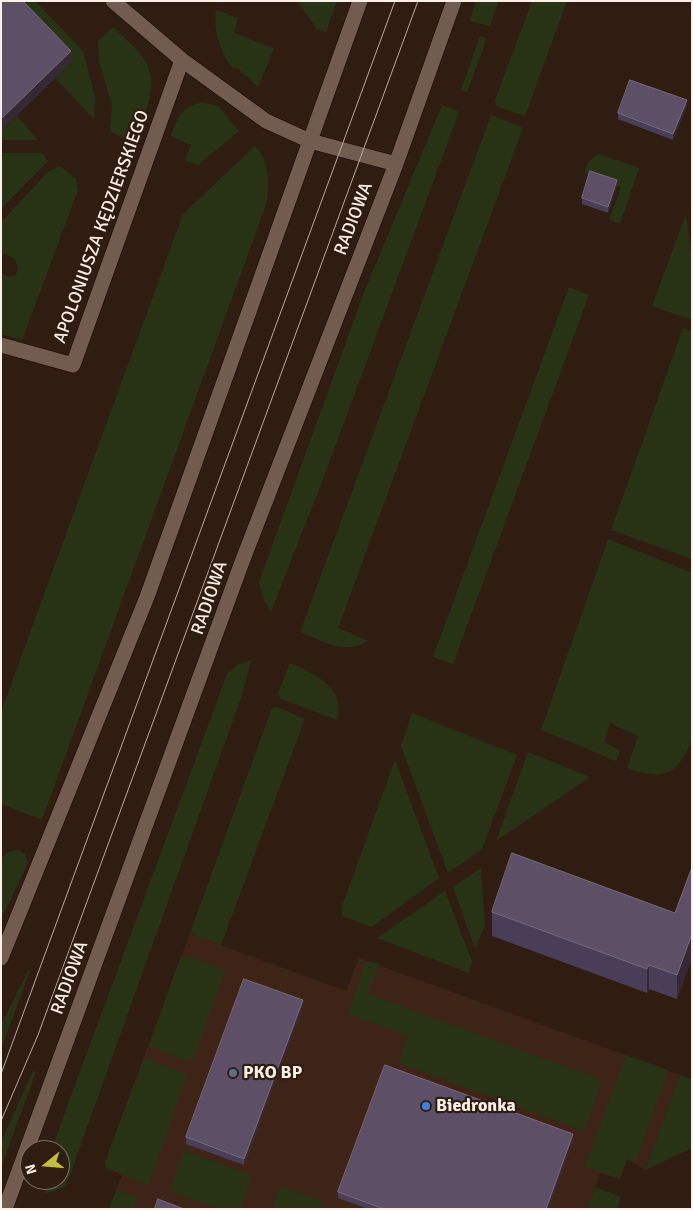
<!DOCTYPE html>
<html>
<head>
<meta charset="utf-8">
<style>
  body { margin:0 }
  #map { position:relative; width:693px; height:1210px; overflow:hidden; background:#2f1d12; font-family:Signika,sans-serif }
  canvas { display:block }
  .frame { position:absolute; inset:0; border:2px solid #fcefe7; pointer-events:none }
  .north { position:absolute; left:20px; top:1140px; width:50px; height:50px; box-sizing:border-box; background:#2f1d12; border:1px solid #817167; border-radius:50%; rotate:253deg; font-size:14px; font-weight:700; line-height:20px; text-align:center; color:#fcefe7 }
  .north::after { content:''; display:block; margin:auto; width:18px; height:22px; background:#c5bc3d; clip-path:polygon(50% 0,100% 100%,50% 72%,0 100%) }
</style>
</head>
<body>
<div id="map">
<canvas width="693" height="1210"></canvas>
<div class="frame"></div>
<div class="north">N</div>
</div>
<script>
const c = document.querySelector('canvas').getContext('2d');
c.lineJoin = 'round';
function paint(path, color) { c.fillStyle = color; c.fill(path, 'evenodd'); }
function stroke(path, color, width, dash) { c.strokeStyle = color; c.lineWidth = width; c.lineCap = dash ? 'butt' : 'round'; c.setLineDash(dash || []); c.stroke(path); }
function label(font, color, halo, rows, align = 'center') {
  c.font = font + ' Signika,sans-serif'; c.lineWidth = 4.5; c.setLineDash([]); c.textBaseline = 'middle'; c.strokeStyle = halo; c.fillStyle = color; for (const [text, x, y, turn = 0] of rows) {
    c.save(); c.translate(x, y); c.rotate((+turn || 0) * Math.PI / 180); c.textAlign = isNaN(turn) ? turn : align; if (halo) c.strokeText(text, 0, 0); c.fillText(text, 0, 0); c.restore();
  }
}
const built = new Path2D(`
  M191 930 193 935 346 991 359 958 680 1075 645 1170 627 1159 620 1179 600 1173 587 1209H109L122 1174 106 1168 105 1162Z`);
const green = new Path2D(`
  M12 1H35L83 51 95 96 94 119 55 78 71 63Z
  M297 1H337L326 32 317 29Z
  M476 1H499L490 26 470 21Z
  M532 1H567L525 116 496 106 495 100Z
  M216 10 238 18 234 33 274 48 258 87 236 67 233 69C220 49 213 34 216 10Z
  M113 27C123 37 138 49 145 61 161 87 142 118 133 143L110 131 112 105 99 62 98 41Z
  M480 36 487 38 467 92 461 90Z
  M200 102 218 106 239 131 198 165 185 161 191 145 171 136C177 118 181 108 200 102Z
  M442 105 459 112 328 466 271 612 263 598 259 582 363 295Z
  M491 115 523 128 338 628 368 641C345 656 324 641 300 632Z
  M17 116 38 140H1V131Z
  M255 146C270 162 269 181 267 202L42 820 1 804V712L183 214Z
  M1 153H42L48 161 1 209Z
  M598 154 639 168 620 224 609 220 621 187 584 173 588 162Z
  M60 166 76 179 78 190 22 340 1 334V273L9 277 16 275 18 267 14 258 1 253V222L49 171Z
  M686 214 692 263V320L652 306Z
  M569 287 589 295 453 664 433 657Z
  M683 328 692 331V559L611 530Z
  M608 539 692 573V739C677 777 663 780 627 768L638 736 610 723 604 742 620 750 616 761 541 730Z
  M251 660 241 698 66 1186 45 1194 46 1180H60V1150H51L227 674 237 665Z
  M290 663C313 673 347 688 337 720L281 699 278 693Z
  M277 707 305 719 221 945 193 935 191 930 272 708Z
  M412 713 517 755 482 849 448 873 401 746Z
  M528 752 590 777 496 841Z
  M395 760 439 878 372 927 342 916V906Z
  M18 850 25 854 28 863 1 919V858L10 851Z
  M481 868 485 926 475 949 453 887Z
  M445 891 472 961 469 973 377 938Z
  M188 957 225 970 194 1057 188 1061 151 1047 150 1044 180 958Z
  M366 961 379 964 368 994 602 1080 584 1131 399 1063 408 1036 348 1014Z
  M28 971H30L1 1049V1025Z
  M626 1055 668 1070 635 1162 627 1159 620 1179 585 1167Z
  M147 1059 187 1075 148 1185 106 1168 105 1162 143 1061Z
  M33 1071 36 1072 1 1167V1142Z
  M680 1075 692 1079V1148L645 1170Z
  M184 1151 251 1175 240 1209H219L170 1191Z
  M281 1186 318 1200 322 1209H273Z
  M595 1187 621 1197 617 1209H587Z
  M116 1190 137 1198 133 1209H109Z`);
const minor = new Path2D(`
  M113 1 182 60 266 121 310 141 396 164
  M1 345 73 365 182 60
  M1 958 147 597 360 1
  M5 1209 242 562 396 164 454 1`);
const tram = new Path2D(`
  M1 1074 395 1
  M1 1121 38 1035 418 1`);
const wall = new Path2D(`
  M687 106 673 140 618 119V113Z
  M617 186 608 213 582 204V198Z
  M692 867 677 999 649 989 647 993 492 936V912L675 913Z
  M303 1006 244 1165 186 1144V1137Z
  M573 1141 548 1209H368L338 1198V1192Z`);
const shadedWall = new Path2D(`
  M71 51V63L1 131V119Z
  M687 100V106L673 140V134Z
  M617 180V186L608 213V207Z
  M692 934V959L677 999V975Z
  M649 965V989L647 993V969Z
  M303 1000V1006L244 1165V1159Z
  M573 1134V1141L548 1209H546Z`);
const building = new Path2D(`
  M1 1H23L71 51 1 119Z
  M630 80 687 100 673 134 618 113Z
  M590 171 617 180 608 207 582 198Z
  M512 853 675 913 692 867V934L677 975 649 965 647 969 492 912Z
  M244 979 303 1000 244 1159 186 1137Z
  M385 1065 573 1134 546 1209H384L338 1192Z
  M158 1199 184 1209H155Z`);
const markers = [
  [233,1073,5,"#5c6f8a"],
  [426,1106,5,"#3f7fe0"]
];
const streetNames = [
  ["RADIOWA",354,219,-69],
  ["APOLONIUSZA KĘDZIERSKIEGO",102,227,-70],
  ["RADIOWA",210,598,-71],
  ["RADIOWA",70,978,-70]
];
const poiNames = [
  ["PKO BP",243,1073],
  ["Biedronka",436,1106]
];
paint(built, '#3d2416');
paint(green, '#283316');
stroke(minor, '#170601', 16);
stroke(minor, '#725c50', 15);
stroke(tram, '#b7a89f', 1);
paint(wall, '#493d57');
paint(shadedWall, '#372835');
paint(building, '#5d5066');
stroke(building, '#76697a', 1);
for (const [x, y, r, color] of markers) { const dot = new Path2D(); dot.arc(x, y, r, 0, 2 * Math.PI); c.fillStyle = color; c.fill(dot); stroke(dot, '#2f1d12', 2); }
label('18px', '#fcefe7', '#2f1d12', streetNames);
label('bold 18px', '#fcefe7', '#2f1d12', poiNames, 'left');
</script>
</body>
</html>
